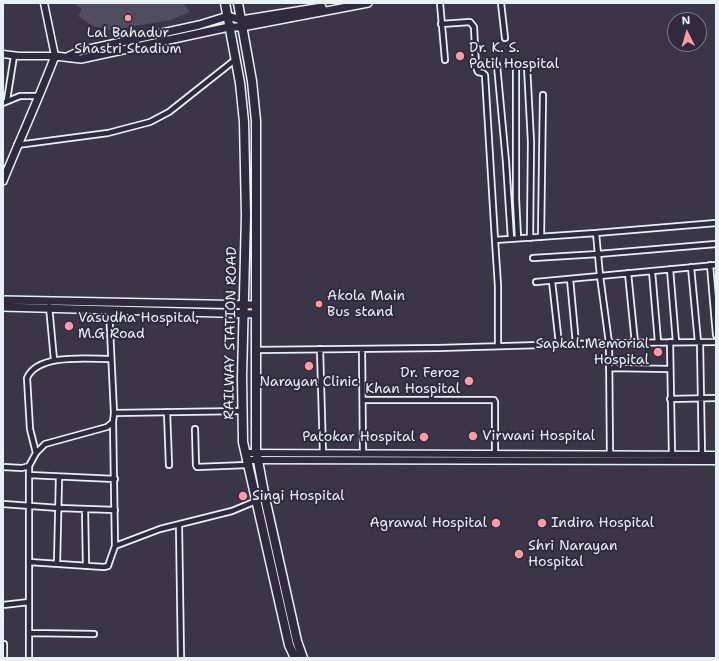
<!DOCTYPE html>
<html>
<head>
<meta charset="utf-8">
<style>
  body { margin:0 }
  #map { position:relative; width:719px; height:661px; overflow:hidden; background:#3a3648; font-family:"Shantell Sans",sans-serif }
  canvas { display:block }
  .frame { position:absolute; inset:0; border:4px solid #e8f1f8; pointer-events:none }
  .north { position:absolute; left:667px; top:12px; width:40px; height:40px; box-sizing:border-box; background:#2f2a3d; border:1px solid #797a88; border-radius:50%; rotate:355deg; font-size:11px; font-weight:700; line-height:16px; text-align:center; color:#e8f1f8 }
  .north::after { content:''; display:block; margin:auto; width:14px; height:18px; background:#ff9aa2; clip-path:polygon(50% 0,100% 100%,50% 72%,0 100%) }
</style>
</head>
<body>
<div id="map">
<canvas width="719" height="661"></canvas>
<div class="frame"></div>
<div class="north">N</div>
</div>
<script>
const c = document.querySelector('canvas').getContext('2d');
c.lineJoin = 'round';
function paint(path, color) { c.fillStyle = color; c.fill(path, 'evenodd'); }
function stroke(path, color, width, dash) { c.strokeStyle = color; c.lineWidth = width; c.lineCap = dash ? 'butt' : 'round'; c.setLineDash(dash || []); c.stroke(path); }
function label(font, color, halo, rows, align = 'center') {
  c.font = font + ' "Shantell Sans",sans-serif'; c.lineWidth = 4; c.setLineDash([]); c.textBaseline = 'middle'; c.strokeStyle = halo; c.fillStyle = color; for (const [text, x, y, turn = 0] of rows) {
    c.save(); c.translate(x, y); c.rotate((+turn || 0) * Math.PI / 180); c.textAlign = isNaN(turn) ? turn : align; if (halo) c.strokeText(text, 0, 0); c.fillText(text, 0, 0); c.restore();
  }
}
const green = new Path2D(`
  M73 3H185L184 4 190 12 171 20 111 30 93 26 78 16 82 9Z`);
const minor = new Path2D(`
  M440 3 445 60
  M501 3 505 38
  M441 24 470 22 474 27 476 67 478 72 483 73 485 75 495 240
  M497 65 506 162 511 239
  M527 66 531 142 530 238
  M516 69V199L518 238
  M7 100 14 56
  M3 103 20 96H39
  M17 145 108 133 150 122 169 112 236 59
  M541 237 543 95
  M533 258 598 254 716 244
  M710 265 716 335
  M691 267 698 342
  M670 269 676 342
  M652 271 658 342
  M628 273 635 343
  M570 279 576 344
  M552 281 559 344
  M536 282 716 265
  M49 306 54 360
  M670 342 672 455
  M700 342 702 458
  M498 346V286L495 240 596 233
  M320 349 323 454
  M362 349 363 454
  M256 350 439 348 609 343 716 342
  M609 368 670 369
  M670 399 716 398
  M363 400H494L495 402V455
  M167 412 169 465
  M114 413 243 411
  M195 429 196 465 197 467 247 465
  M36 453 30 429 27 378C38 353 88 359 111 359
  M610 455 609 343 600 276 596 233 716 223
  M29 466V658
  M3 467 22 468 29 466 36 453 45 444 107 427 113 422 114 413 109 309
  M29 475 115 479
  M3 504 59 508 115 510
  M85 509 86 566
  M179 525 181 658
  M115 546 160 529 232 511 256 501
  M29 562 104 567 108 566 115 546 113 422
  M57 564 59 477
  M3 605 29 602
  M29 633 94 634
  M4 644V658`);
const tertiary = new Path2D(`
  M3 54 19 56H55L44 3
  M245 453 716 455
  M246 460 716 461`);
const secondary = new Path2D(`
  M69 56 80 51 199 25 228 16 241 20 322 7
  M3 181C20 139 39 98 55 56L81 59 229 27H242L368 3
  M3 300 256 305
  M3 307 256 314`);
const trunk = new Path2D(`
  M225 3 240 83 244 122 246 215 242 377 243 442 289 645 295 658
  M238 3 252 81 256 121V450L265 498 297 641 303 658`);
const markers = [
  [128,18,4,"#ff9aa2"],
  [460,56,5,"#ff9aa2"],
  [319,304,4,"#ff9aa2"],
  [69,326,5,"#ff9aa2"],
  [658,352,5,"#ff9aa2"],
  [309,366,5,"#ff9aa2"],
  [469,381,5,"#ff9aa2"],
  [473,436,5,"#ff9aa2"],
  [424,437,5,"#ff9aa2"],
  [243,496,5,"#ff9aa2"],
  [496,523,5,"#ff9aa2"],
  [542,523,5,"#ff9aa2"],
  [519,554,5,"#ff9aa2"]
];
const poiNames = [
  ["Lal Bahadur",128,33,"center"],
  ["Shastri Stadium",128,49,"center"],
  ["Dr. K. S.",469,48],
  ["Patil Hospital",469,64],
  ["Akola Main",327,296],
  ["Bus stand",327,312],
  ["Vasudha Hospital,",78,318],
  ["M.G Road",78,334],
  ["Sapkal Memorial",649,344,"right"],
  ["Hospital",649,360,"right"],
  ["Dr. Feroz",460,373,"right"],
  ["Khan Hospital",460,389,"right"],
  ["Narayan Clinic",309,382,"center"],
  ["Virwani Hospital",482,436],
  ["Patokar Hospital",415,437,"right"],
  ["Singi Hospital",252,496],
  ["Agrawal Hospital",487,523,"right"],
  ["Indira Hospital",551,523],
  ["Shri Narayan",528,546],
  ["Hospital",528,562]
];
const streetNames = [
  ["RAILWAY STATION ROAD",231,333,-89]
];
paint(green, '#504e5f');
stroke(minor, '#e8f1f8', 8);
stroke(tertiary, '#e8f1f8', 9);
stroke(secondary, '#e8f1f8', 10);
stroke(trunk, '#e8f1f8', 11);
stroke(minor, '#2f2a3d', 4.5);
stroke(tertiary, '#2f2a3d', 6);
stroke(secondary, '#2f2a3d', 7);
stroke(trunk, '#2f2a3d', 8);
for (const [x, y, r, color] of markers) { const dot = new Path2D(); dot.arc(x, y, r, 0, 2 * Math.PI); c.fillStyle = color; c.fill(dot); stroke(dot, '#2f2a3d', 1.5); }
label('14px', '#e8f1f8', '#2f2a3d', poiNames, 'left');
label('14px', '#e8f1f8', '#2f2a3d', streetNames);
</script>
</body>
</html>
